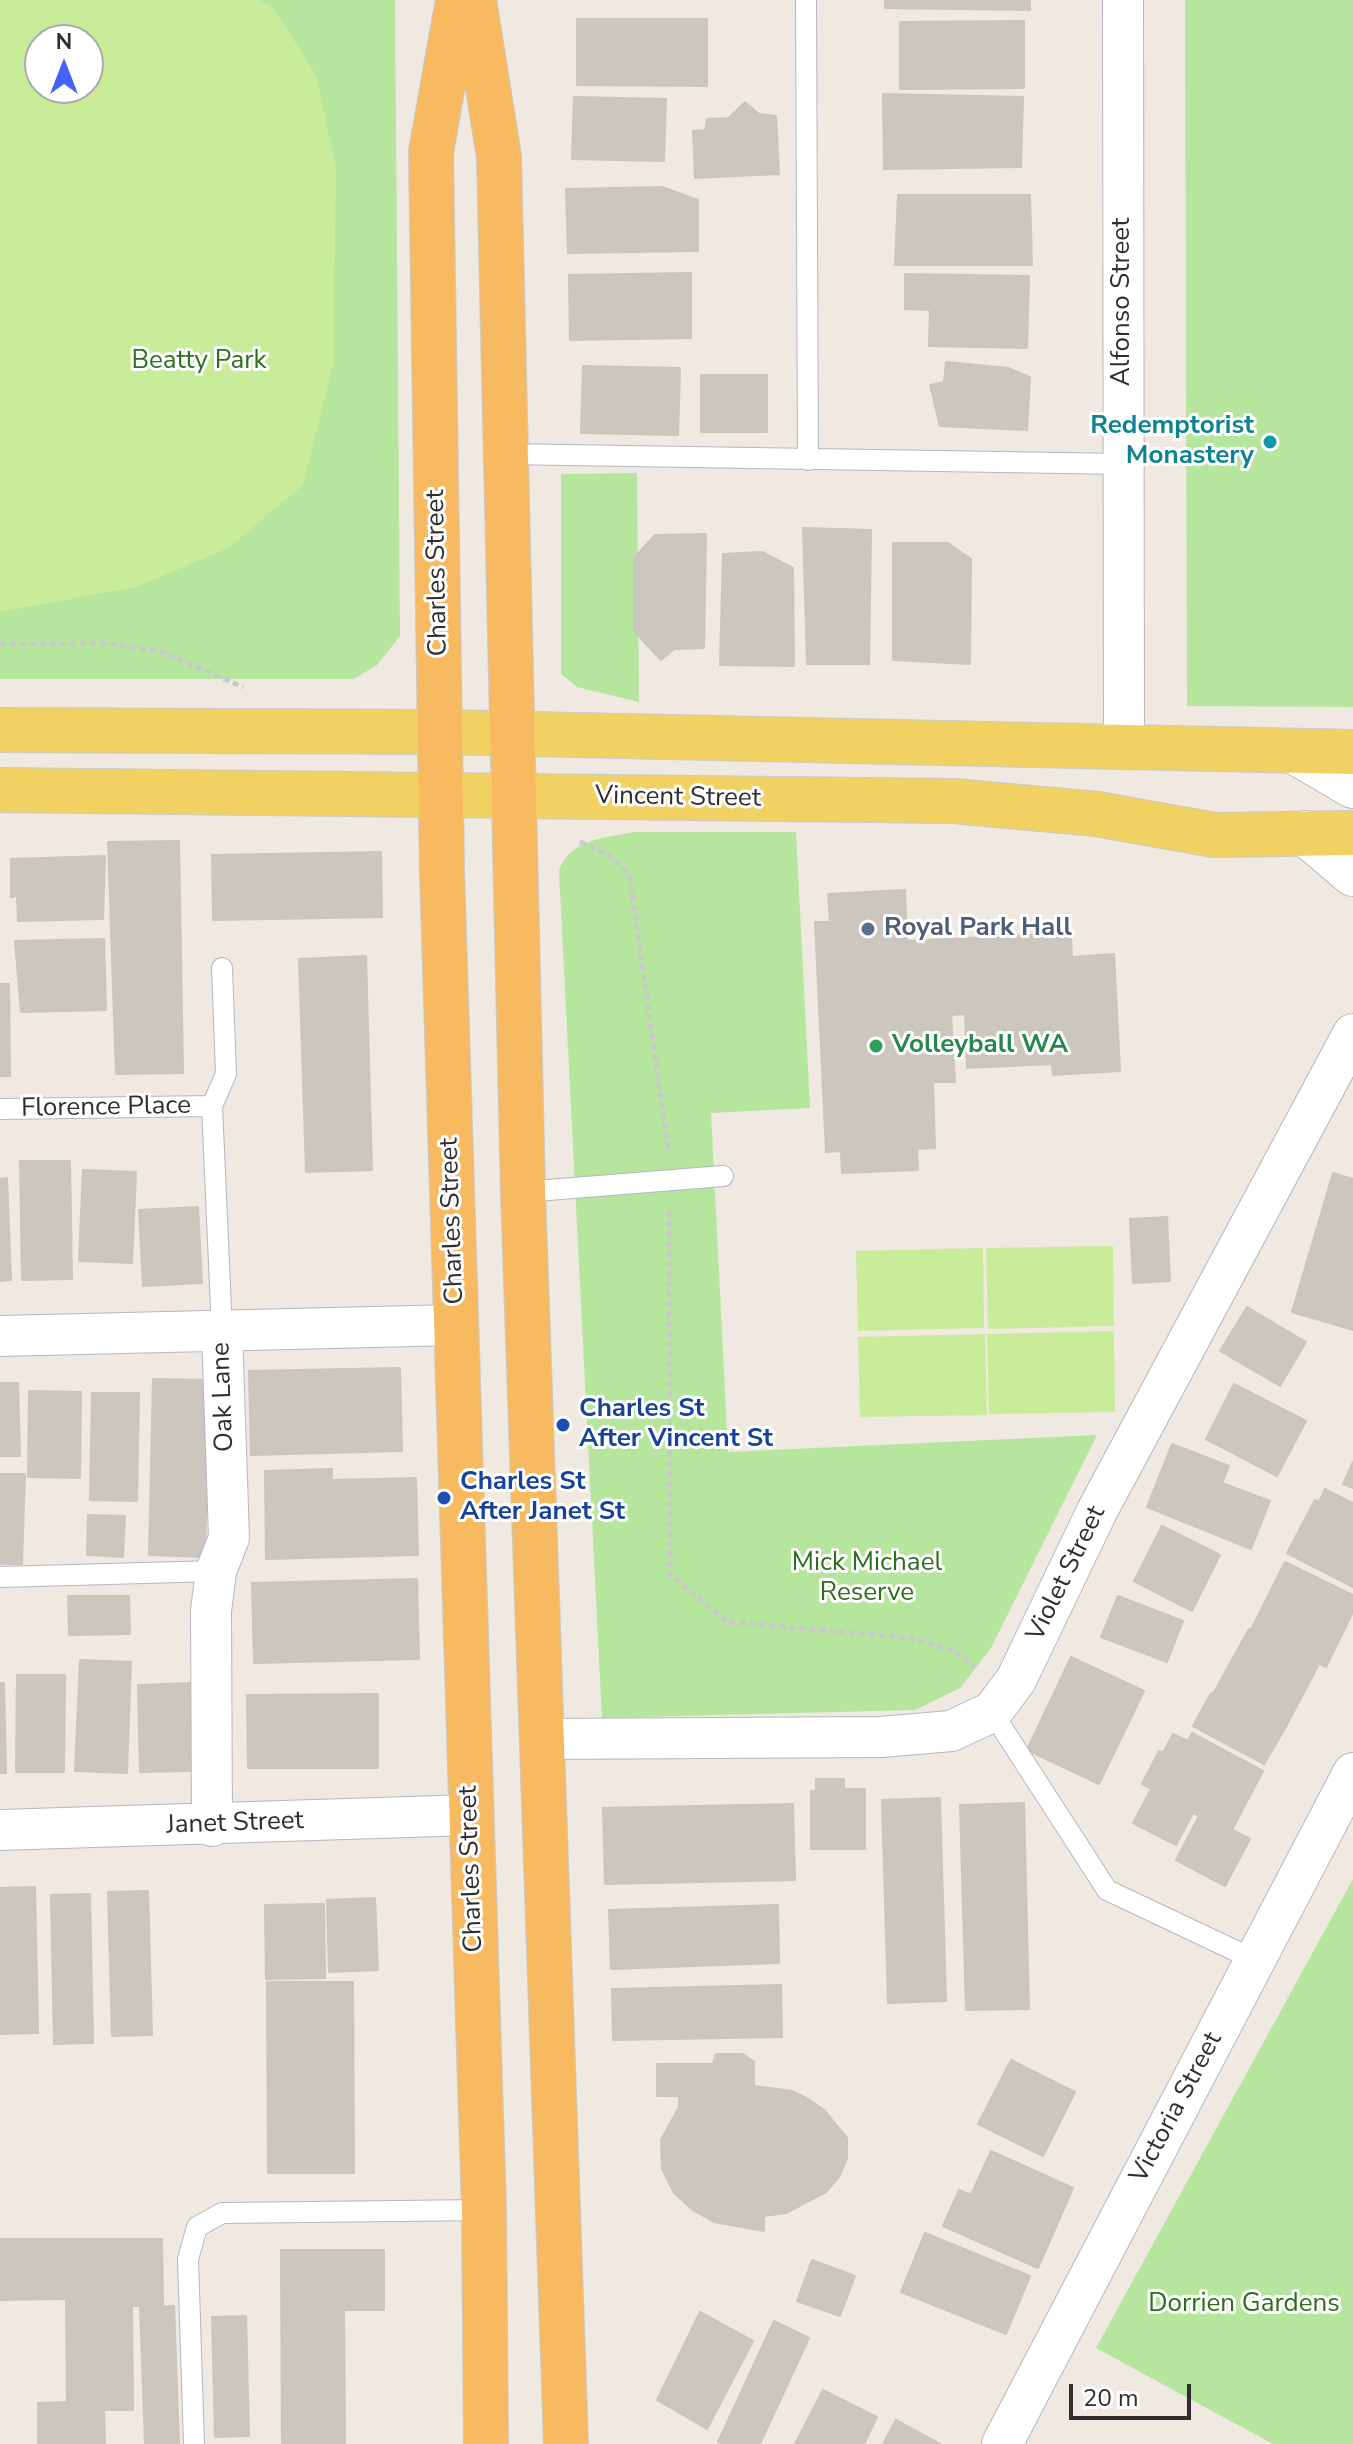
<!DOCTYPE html>
<html>
<head>
<meta charset="utf-8">
<style>
  body { margin:0 }
  #map { position:relative; width:1353px; height:2444px; overflow:hidden; background:#efe9e1; font-family:"Nunito Sans",sans-serif }
  canvas { display:block }
  .north { position:absolute; left:24px; top:24px; width:80px; height:80px; box-sizing:border-box; background:#fff; border:2px solid #ababab; border-radius:50%; rotate:0deg; font-size:22px; font-weight:700; line-height:32px; text-align:center; color:#2e2e2e }
  .north::after { content:''; display:block; margin:auto; width:28px; height:36px; background:#4264fb; clip-path:polygon(50% 0,100% 100%,50% 72%,0 100%) }
  .scale { position:absolute; left:1069px; top:2384px; width:122px; height:36px; box-sizing:border-box; border:4px solid #2e2e2e; border-top:0; padding-left:10px; font-size:24px; line-height:28px; white-space:nowrap; color:#2e2e2e; -webkit-text-stroke:6px #fff; paint-order:stroke }
</style>
</head>
<body>
<div id="map">
<canvas width="1353" height="2444"></canvas>
<div class="north">N</div>
<div class="scale">20 m</div>
</div>
<script>
const c = document.querySelector('canvas').getContext('2d');
c.lineJoin = 'round';
function paint(path, color) { c.fillStyle = color; c.fill(path, 'evenodd'); }
function stroke(path, color, width, dash) { c.strokeStyle = color; c.lineWidth = width; c.lineCap = dash ? 'butt' : 'round'; c.setLineDash(dash || []); c.stroke(path); }
function label(font, color, halo, rows, align = 'center') {
  c.font = font + ' "Nunito Sans",sans-serif'; c.lineWidth = 6; c.setLineDash([]); c.textBaseline = 'middle'; c.strokeStyle = halo; c.fillStyle = color; for (const [text, x, y, turn = 0] of rows) {
    c.save(); c.translate(x, y); c.rotate((+turn || 0) * Math.PI / 180); c.textAlign = isNaN(turn) ? turn : align; if (halo) c.strokeText(text, 0, 0); c.fillText(text, 0, 0); c.restore();
  }
}
const green = new Path2D(`
  M0 0H395L400 636 377 665 354 679H0ZM40 40H88V88H40Z
  M1185 0H1353V707L1187 706Z
  M637 473 639 702 577 687 561 674V474Z
  M635 832H796L810 1108 711 1113 728 1452 1097 1435 991 1648 960 1688 915 1710 602 1718 559 871C570 838 606 838 635 832Z
  M1353 1879V2444H1273L1096 2348Z`);
const pitch = new Path2D(`
  M0 0H259L274 9 316 75 336 168 333 365 303 485 228 548 136 587 0 612ZM40 40H88V88H40Z
  M1113 1246 1114 1326 988 1329 986 1248Z
  M983 1248 984 1328 858 1331 856 1251Z
  M1114 1331 1115 1412 989 1414 987 1334Z
  M985 1334 987 1415 860 1417 858 1337Z`);
const building = new Path2D(`
  M885 0H1030V10L885 8Z
  M577 19H707V86L577 85Z
  M1024 21V88L900 89V22Z
  M883 94 1023 97 1021 167 884 169Z
  M574 97 666 99 664 161 572 159Z
  M745 102 759 114 776 116 779 174 695 178 693 131 705 130 707 119 729 118Z
  M662 187 698 200V251L568 253 566 189Z
  M898 195H1030L1032 265H895Z
  M691 273V338L570 340 569 275Z
  M905 274 1029 276 1027 348 929 346 930 310 905 309Z
  M946 362 1008 368 1030 377 1027 430 940 426 930 385 944 382Z
  M583 366 680 368 678 435 581 433Z
  M701 375H767V432H701Z
  M803 528 871 530 869 664H807Z
  M706 534 704 648 674 649 661 660 634 631V558L655 535Z
  M893 543H948L971 559 970 664 893 660Z
  M762 552 793 568 794 666 720 665 723 554Z
  M179 841 183 1073 116 1074 108 842Z
  M381 852 382 917 213 920 212 855Z
  M105 856 103 919 18 921 17 896 11 897V859Z
  M905 890 907 941 1071 933 1072 957 1114 954 1120 1071 1053 1075 1052 1064 967 1068 965 1014 951 1015 955 1082H933L935 1148 917 1149 918 1170 842 1173 841 1151 826 1152 815 922H830L828 894Z
  M104 939 106 1010 21 1012 15 941Z
  M366 956 372 1170 306 1172 299 959Z
  M0 984H9L10 1076H0Z
  M20 1161H70L72 1279 22 1280Z
  M83 1170 136 1172 132 1263 79 1261Z
  M1333 1173 1353 1179V1330L1292 1312Z
  M7 1178 11 1280 0 1281V1179Z
  M198 1207 202 1283 143 1286 139 1210Z
  M1167 1217 1170 1281 1133 1283 1130 1219Z
  M1247 1307 1306 1342 1280 1386 1220 1351Z
  M400 1368 402 1451 251 1455 249 1371Z
  M153 1379 209 1380 205 1557 149 1555Z
  M0 1383H18L20 1456H0Z
  M1234 1384 1306 1421 1277 1476 1206 1439Z
  M29 1391 81 1392 80 1478 28 1477Z
  M92 1393H139L137 1501 90 1500Z
  M1172 1444 1229 1466 1222 1483 1270 1501 1251 1549 1147 1507Z
  M1353 1462V1488L1343 1484Z
  M332 1469V1480L416 1478 418 1555 266 1559 265 1471Z
  M0 1474H25L22 1564H0Z
  M1325 1489 1353 1503V1587L1287 1553 1315 1500 1319 1502Z
  M88 1515 125 1516 123 1557 87 1555Z
  M1162 1526 1220 1555 1192 1611 1134 1581Z
  M1285 1562 1353 1595V1612L1326 1667 1251 1630Z
  M417 1579 419 1659 254 1663 252 1583Z
  M68 1596H129L130 1634 69 1635Z
  M1118 1596 1183 1621 1167 1662 1101 1637Z
  M1249 1629 1318 1666 1283 1732 1213 1694Z
  M1071 1657 1144 1691 1099 1784 1027 1750Z
  M80 1660 131 1662 127 1773 75 1771Z
  M17 1675H65L64 1772H16Z
  M0 1683H4L6 1773H0Z
  M191 1683 193 1771 140 1772 138 1685Z
  M1211 1693 1283 1732 1264 1764 1193 1726Z
  M378 1694V1768H248L247 1695Z
  M1192 1733 1263 1771 1232 1830 1208 1817 1206 1820 1142 1784 1159 1751 1163 1753 1173 1734 1188 1741Z
  M816 1779H844V1789H865V1849H811V1791H816Z
  M1150 1791 1193 1813 1176 1845 1133 1823Z
  M940 1798 946 2001 888 2003 882 1800Z
  M1024 1803 1029 2009 966 2010 960 1805Z
  M793 1804 795 1880 605 1884 603 1808Z
  M1199 1816 1206 1820 1208 1817 1250 1839 1225 1886 1176 1860Z
  M35 1887 38 2033 0 2034V1888Z
  M148 1891 152 2035 112 2036 108 1892Z
  M90 1894 93 2043 54 2044 51 1895Z
  M375 1898 378 1970 329 1972 327 1900Z
  M324 1904 325 1978 266 1979 265 1905Z
  M778 1905 779 1963 611 1969 609 1910Z
  M267 1982H353L354 2173H268Z
  M781 1985 782 2037 613 2040 612 1989Z
  M716 2054H743L754 2062V2086L792 2091 808 2099 824 2110 847 2138V2158L839 2177 826 2192 786 2213 764 2216V2231L714 2222 693 2210 674 2193 662 2169 661 2140 679 2107V2096H657V2064H713Z
  M1011 2060 1075 2092 1043 2156 978 2124Z
  M991 2151 1073 2188 1038 2268 943 2226 959 2190 971 2195Z
  M925 2233 1030 2276 1006 2334 901 2292Z
  M0 2239H162L163 2305 132 2306 133 2410H104L105 2444H38V2403L67 2402 66 2299 0 2300Z
  M281 2250H384V2310H344L345 2444H282Z
  M812 2260 855 2276 840 2316 797 2301Z
  M174 2306 179 2444H145L140 2307Z
  M700 2312 753 2341 707 2429 657 2400Z
  M246 2316 249 2436 215 2437 212 2317Z
  M774 2321 809 2338 760 2444H723L718 2442Z
  M823 2390 877 2417 864 2444H795Z
  M896 2420 940 2444H883Z`);
const path = new Path2D(`
  M0 644 107 643 163 652 243 687
  M580 842C602 852 617 856 630 878L668 1149
  M669 1211 670 1574 727 1622 911 1638 954 1651 975 1667`);
const service = new Path2D(`
  M806 0 808 460
  M504 454 1124 464
  M222 968 226 1074 212 1106 222 1331
  M0 1109 212 1106
  M523 1192 723 1176
  M0 1577 216 1571
  M992 1712 1107 1890 1255 1960
  M194 2444 188 2259 197 2227 222 2213 484 2210`);
const minor = new Path2D(`
  M1123 0 1124 748
  M0 1336 456 1325
  M543 1739 881 1737 951 1731 992 1712 1016 1680 1097 1511 1353 1034
  M212 1826 211 1611 216 1571 229 1538 222 1331
  M0 1830 471 1815
  M1002 2444 1353 1773`);
const secondary = new Path2D(`
  M1295 752 1353 786
  M1305 833 1353 874`);
const primary = new Path2D(`
  M0 730 440 732 1353 752
  M0 790 953 801 1097 814 1214 835 1353 833`);
const trunk = new Path2D(`
  M458 0 431 152 442 871 484 2210 486 2444
  M474 0 499 157 523 1192 566 2444`);
const markers = [
  [1270,442,8,"#0f9aa8"],
  [868,929,8,"#5c6f8a"],
  [876,1046,8,"#2e9e5b"],
  [563,1425,8,"#1a4fb4"],
  [444,1498,8,"#1a4fb4"]
];
const streetNames = [
  ["Alfonso Street",1123,302,-90],
  ["Charles Street",438,573,-91],
  ["Vincent Street",678,798,1],
  ["Florence Place",106,1108,-1],
  ["Charles Street",453,1221,-92],
  ["Oak Lane",224,1397,-92],
  ["Violet Street",1067,1574,-64],
  ["Janet Street",235,1824,-2],
  ["Charles Street",472,1869,-92],
  ["Victoria Street",1177,2108,-62]
];
const parkNames = [
  ["Beatty Park",199,362],
  ["Mick Michael",867,1564],
  ["Reserve",867,1594],
  ["Dorrien Gardens",1244,2305]
];
const cultureNames = [
  ["Redemptorist",1254,427],
  ["Monastery",1254,457]
];
const serviceNames = [
  ["Royal Park Hall",884,929]
];
const leisureNames = [
  ["Volleyball WA",892,1046]
];
const transitNames = [
  ["Charles St",579,1410],
  ["After Vincent St",579,1440],
  ["Charles St",460,1483],
  ["After Janet St",460,1513]
];
paint(green, '#b6e59e');
paint(pitch, '#c9ec9a');
paint(building, '#cbc7bf');
stroke(building, '#cbc5ba', 2);
stroke(service, '#b4b7c1', 22);
stroke(minor, '#b4b7c1', 42);
stroke(secondary, '#b4b7c1', 46);
stroke(primary, '#c9c9c9', 46);
stroke(trunk, '#c9c9c9', 46);
stroke(path, '#c9c9c9', 5, [6, 4]);
stroke(service, '#fff', 20);
stroke(minor, '#fff', 40);
stroke(secondary, '#fff', 44);
stroke(primary, '#f2d163', 44);
stroke(trunk, '#f8ba60', 44);
for (const [x, y, r, color] of markers) { const dot = new Path2D(); dot.arc(x, y, r, 0, 2 * Math.PI); c.fillStyle = color; c.fill(dot); stroke(dot, '#fff', 3); }
label('26px', '#2e2e2e', '#fff', streetNames);
label('26px', '#2c6e1b', '#fff', parkNames);
label('bold 26px', '#0d838f', '#fff', cultureNames, 'right');
label('bold 26px', '#4e5e75', '#fff', serviceNames, 'left');
label('bold 26px', '#27864d', '#fff', leisureNames, 'left');
label('bold 26px', '#164399', '#fff', transitNames, 'left');
</script>
</body>
</html>
